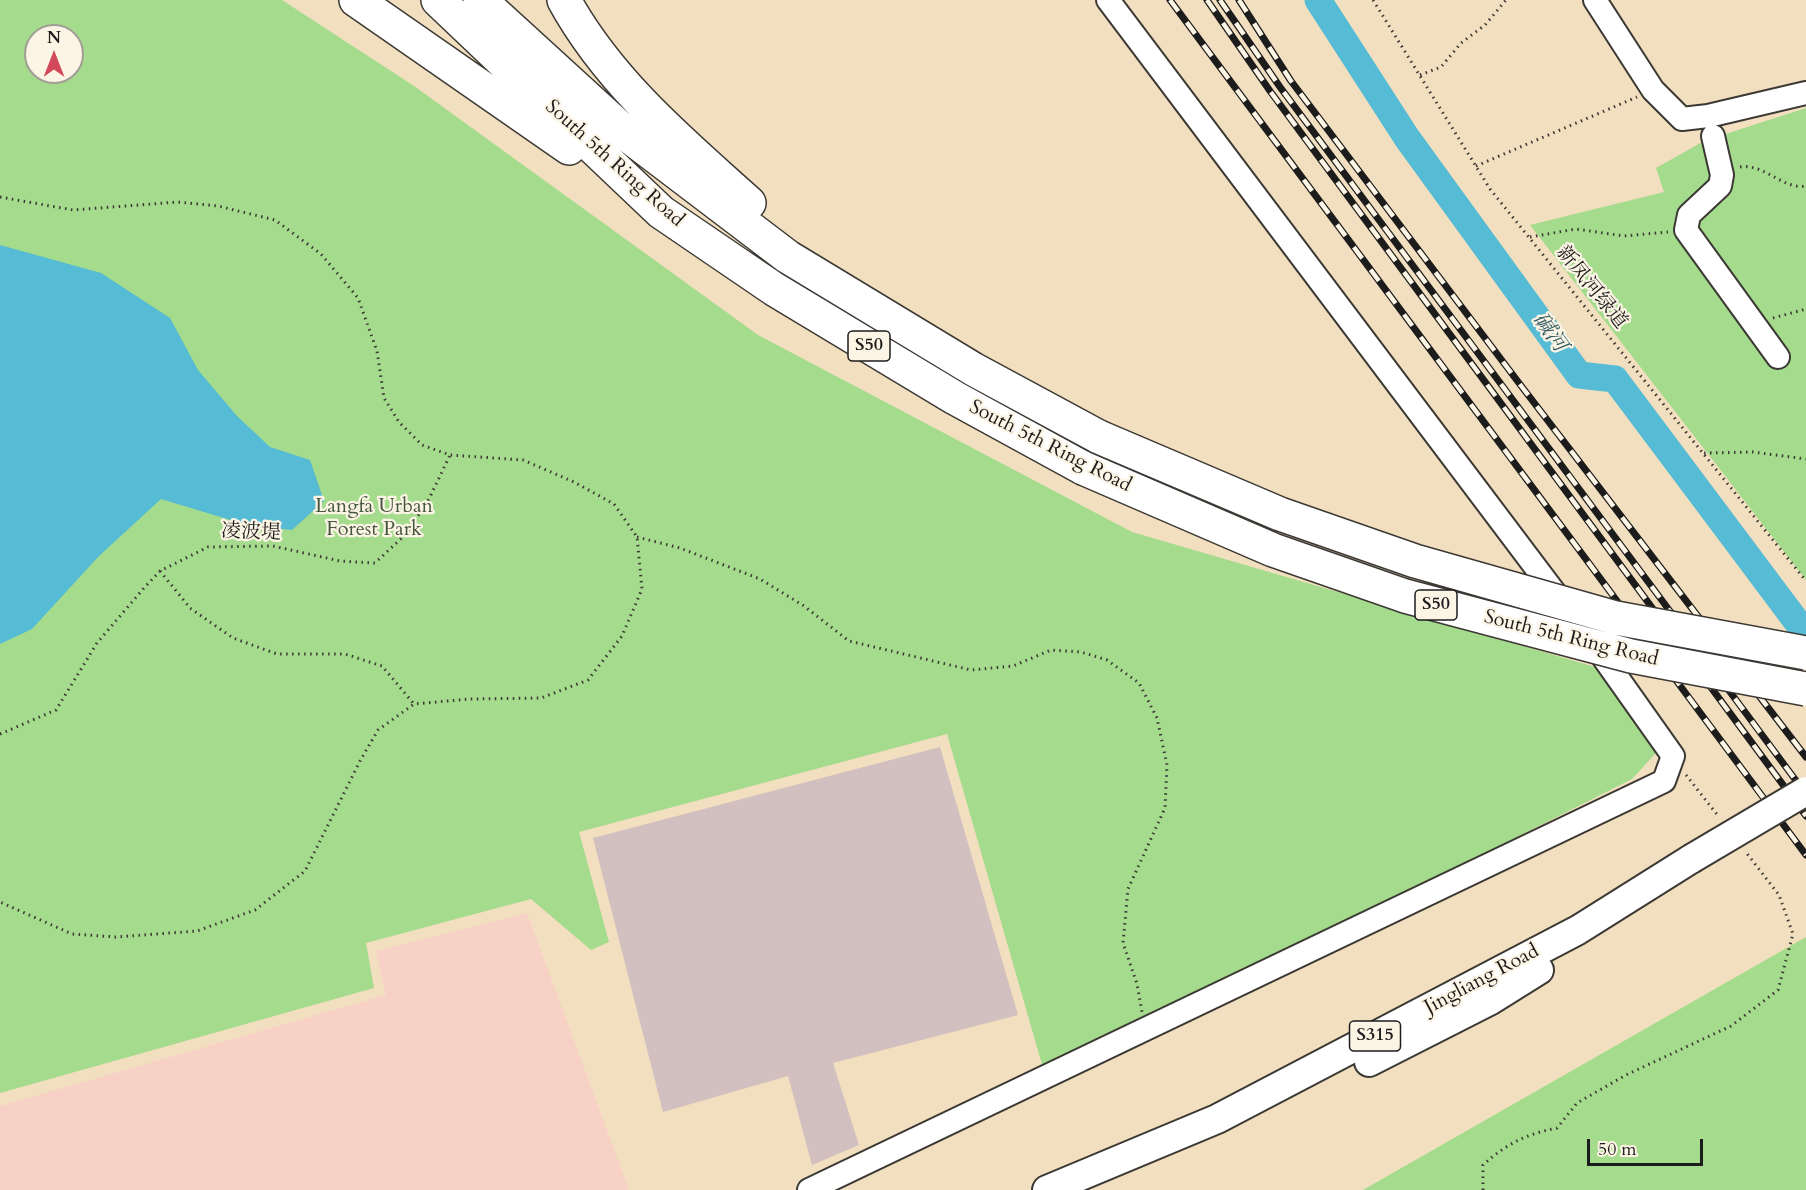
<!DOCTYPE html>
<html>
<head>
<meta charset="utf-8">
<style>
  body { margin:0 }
  #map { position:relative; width:1806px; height:1190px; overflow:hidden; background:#f2dfbf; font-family:Cardo,serif }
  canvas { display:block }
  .north { position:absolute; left:24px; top:24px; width:60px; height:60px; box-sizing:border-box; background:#fcf5e5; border:2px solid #a29e95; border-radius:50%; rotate:0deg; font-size:16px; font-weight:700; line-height:24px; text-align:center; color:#1c1c1c }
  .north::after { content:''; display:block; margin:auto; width:21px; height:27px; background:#d1495b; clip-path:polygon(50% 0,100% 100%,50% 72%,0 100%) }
  .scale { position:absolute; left:1587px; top:1139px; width:116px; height:27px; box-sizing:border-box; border:3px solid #1c1c1c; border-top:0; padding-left:8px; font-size:18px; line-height:21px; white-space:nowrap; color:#1c1c1c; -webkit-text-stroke:4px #fcf5e5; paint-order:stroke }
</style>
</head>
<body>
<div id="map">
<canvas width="1806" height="1190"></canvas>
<div class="north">N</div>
<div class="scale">50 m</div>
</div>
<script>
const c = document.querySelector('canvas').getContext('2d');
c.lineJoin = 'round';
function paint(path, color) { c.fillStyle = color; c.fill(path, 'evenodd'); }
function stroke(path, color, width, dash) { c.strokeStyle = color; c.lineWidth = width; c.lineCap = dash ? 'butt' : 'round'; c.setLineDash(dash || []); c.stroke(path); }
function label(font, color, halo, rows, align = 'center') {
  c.font = font + ' Cardo,"Noto Serif SC",serif'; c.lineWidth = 4.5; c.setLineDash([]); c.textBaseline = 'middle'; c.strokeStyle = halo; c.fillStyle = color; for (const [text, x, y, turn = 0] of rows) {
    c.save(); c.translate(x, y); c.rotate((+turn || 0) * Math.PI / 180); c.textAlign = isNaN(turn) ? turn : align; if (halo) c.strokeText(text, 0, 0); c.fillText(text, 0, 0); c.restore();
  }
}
const built = new Path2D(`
  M527 913 629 1190H0V1106L386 995 376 951Z`);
const industrial = new Path2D(`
  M940 747 1018 1015 833 1063 859 1145 812 1165 788 1076 663 1112 593 838Z`);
const green = new Path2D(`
  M0 0H282L414 86 758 335 1132 532 1602 669 1656 753 1632 779 1045 1075 947 734 579 832 609 942 591 950 531 899 366 943 374 988 0 1093ZM36 36H72V72H36Z
  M1806 108V580L1530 225 1664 192 1656 168 1704 141Z
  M1806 937V1190H1363Z`);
const water = new Path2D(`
  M0 245 101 273 170 318 198 370 237 416 270 447 310 460 324 501 292 530 247 525 161 499 99 556 32 629 0 644Z`);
const river = new Path2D(`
  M1318 0 1407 138 1579 375 1615 379 1806 634`);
const path = new Path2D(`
  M1373 0 1490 189 1806 581
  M1420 75 1441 67 1461 43 1485 25 1506 0
  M1476 166 1637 97
  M1740 167C1764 163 1783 190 1806 186
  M0 197 73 210 178 202 218 206 275 220 321 254 358 298 377 351 384 398 399 422 422 445 450 455 523 460 574 482 614 504 637 537 642 589 622 636 588 680 541 698 470 699 414 704 378 730 360 761 305 871 255 910 197 931 116 937 72 934 0 902
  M1530 237 1576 229 1624 236 1668 232
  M1773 318 1806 309
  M1704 453 1753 452 1806 459
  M637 537 680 548 760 579 804 606 849 641 971 670 1013 666 1051 650 1081 652 1107 660 1139 683 1157 718 1167 765 1165 808 1128 889 1123 943 1137 984 1142 1012
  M160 571 190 608 233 638 277 654H345L382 666 414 704
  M0 734 56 710 97 643 144 588 160 571 208 547 273 546 340 561 375 563 406 534 429 499 450 455
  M1686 775 1719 817
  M1483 1190V1165C1506 1144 1526 1134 1557 1128L1577 1103 1626 1075 1731 1026 1778 990 1793 934 1779 895 1745 851`);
const minor = new Path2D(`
  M1108 0 1564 605
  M1595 0 1653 90 1682 119 1708 116 1806 93
  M1713 136 1722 175 1720 186 1689 215 1686 230 1778 357
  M809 1190 1664 781 1673 756 1593 643`);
const major = new Path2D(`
  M1369 1062 1491 1000 1539 970
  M1047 1190 1217 1119 1578 930 1691 859`);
const highway = new Path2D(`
  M356 0 569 148
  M438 0 661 212 774 289 955 398 1083 468
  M480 0 630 137 788 257 973 369 1099 437
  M564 0C609 82 681 142 749 203`);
const rail = new Path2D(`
  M1170 0 1806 855
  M1207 0 1270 91 1806 816
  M1220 0 1280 87 1806 794
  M1239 0 1291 81 1522 387 1806 757`);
const majorBridge = new Path2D(`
  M1691 859 1806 791`);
const highwayBridge = new Path2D(`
  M1099 437 1280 514 1415 561 1616 618 1806 653
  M1083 468 1273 550 1405 596 1631 656 1806 689`);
const shields = [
  [869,346,42],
  [1436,605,42],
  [1375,1036,51]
];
const shieldNames = [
  ["S50",869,346],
  ["S50",1436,605],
  ["S315",1375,1036]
];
const streetNames = [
  ["South 5th Ring Road",614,164,42],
  ["新凤河绿道",1591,288,51],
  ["South 5th Ring Road",1050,447,27],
  ["凌波堤",251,533,2],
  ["South 5th Ring Road",1571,639,14],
  ["Jingliang Road",1482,980,-28]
];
const parkNames = [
  ["Langfa Urban",374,507],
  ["Forest Park",374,530]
];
const waterNames = [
  ["碱河",1549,333,54]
];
paint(built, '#f7d1c6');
paint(industrial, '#d2bfbf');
paint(green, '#a4db8c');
paint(water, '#56bbd4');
stroke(river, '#56bbd4', 27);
stroke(minor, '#3c3934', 26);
stroke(major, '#3c3934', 32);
stroke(highway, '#3c3934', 36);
stroke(path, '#3c3934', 3, [1.5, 4.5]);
stroke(minor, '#fff', 22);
stroke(major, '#fff', 28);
stroke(highway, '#fff', 33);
stroke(rail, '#1c1c1c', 7);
stroke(rail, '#fcf5e5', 4.5, [14]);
stroke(majorBridge, '#3c3934', 32, []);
stroke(highwayBridge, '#3c3934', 36, []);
stroke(majorBridge, '#fff', 28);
stroke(highwayBridge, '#fff', 33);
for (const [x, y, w] of shields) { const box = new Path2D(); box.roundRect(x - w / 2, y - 15, w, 30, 4.5); c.fillStyle = '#fcf5e5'; c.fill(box); stroke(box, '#1c1c1c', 1.5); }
label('bold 18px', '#1c1c1c', null, shieldNames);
label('20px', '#1c1c1c', '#fcf5e5', streetNames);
label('20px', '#45553e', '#fcf5e5', parkNames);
label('italic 21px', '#335c66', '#fcf5e5', waterNames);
</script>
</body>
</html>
